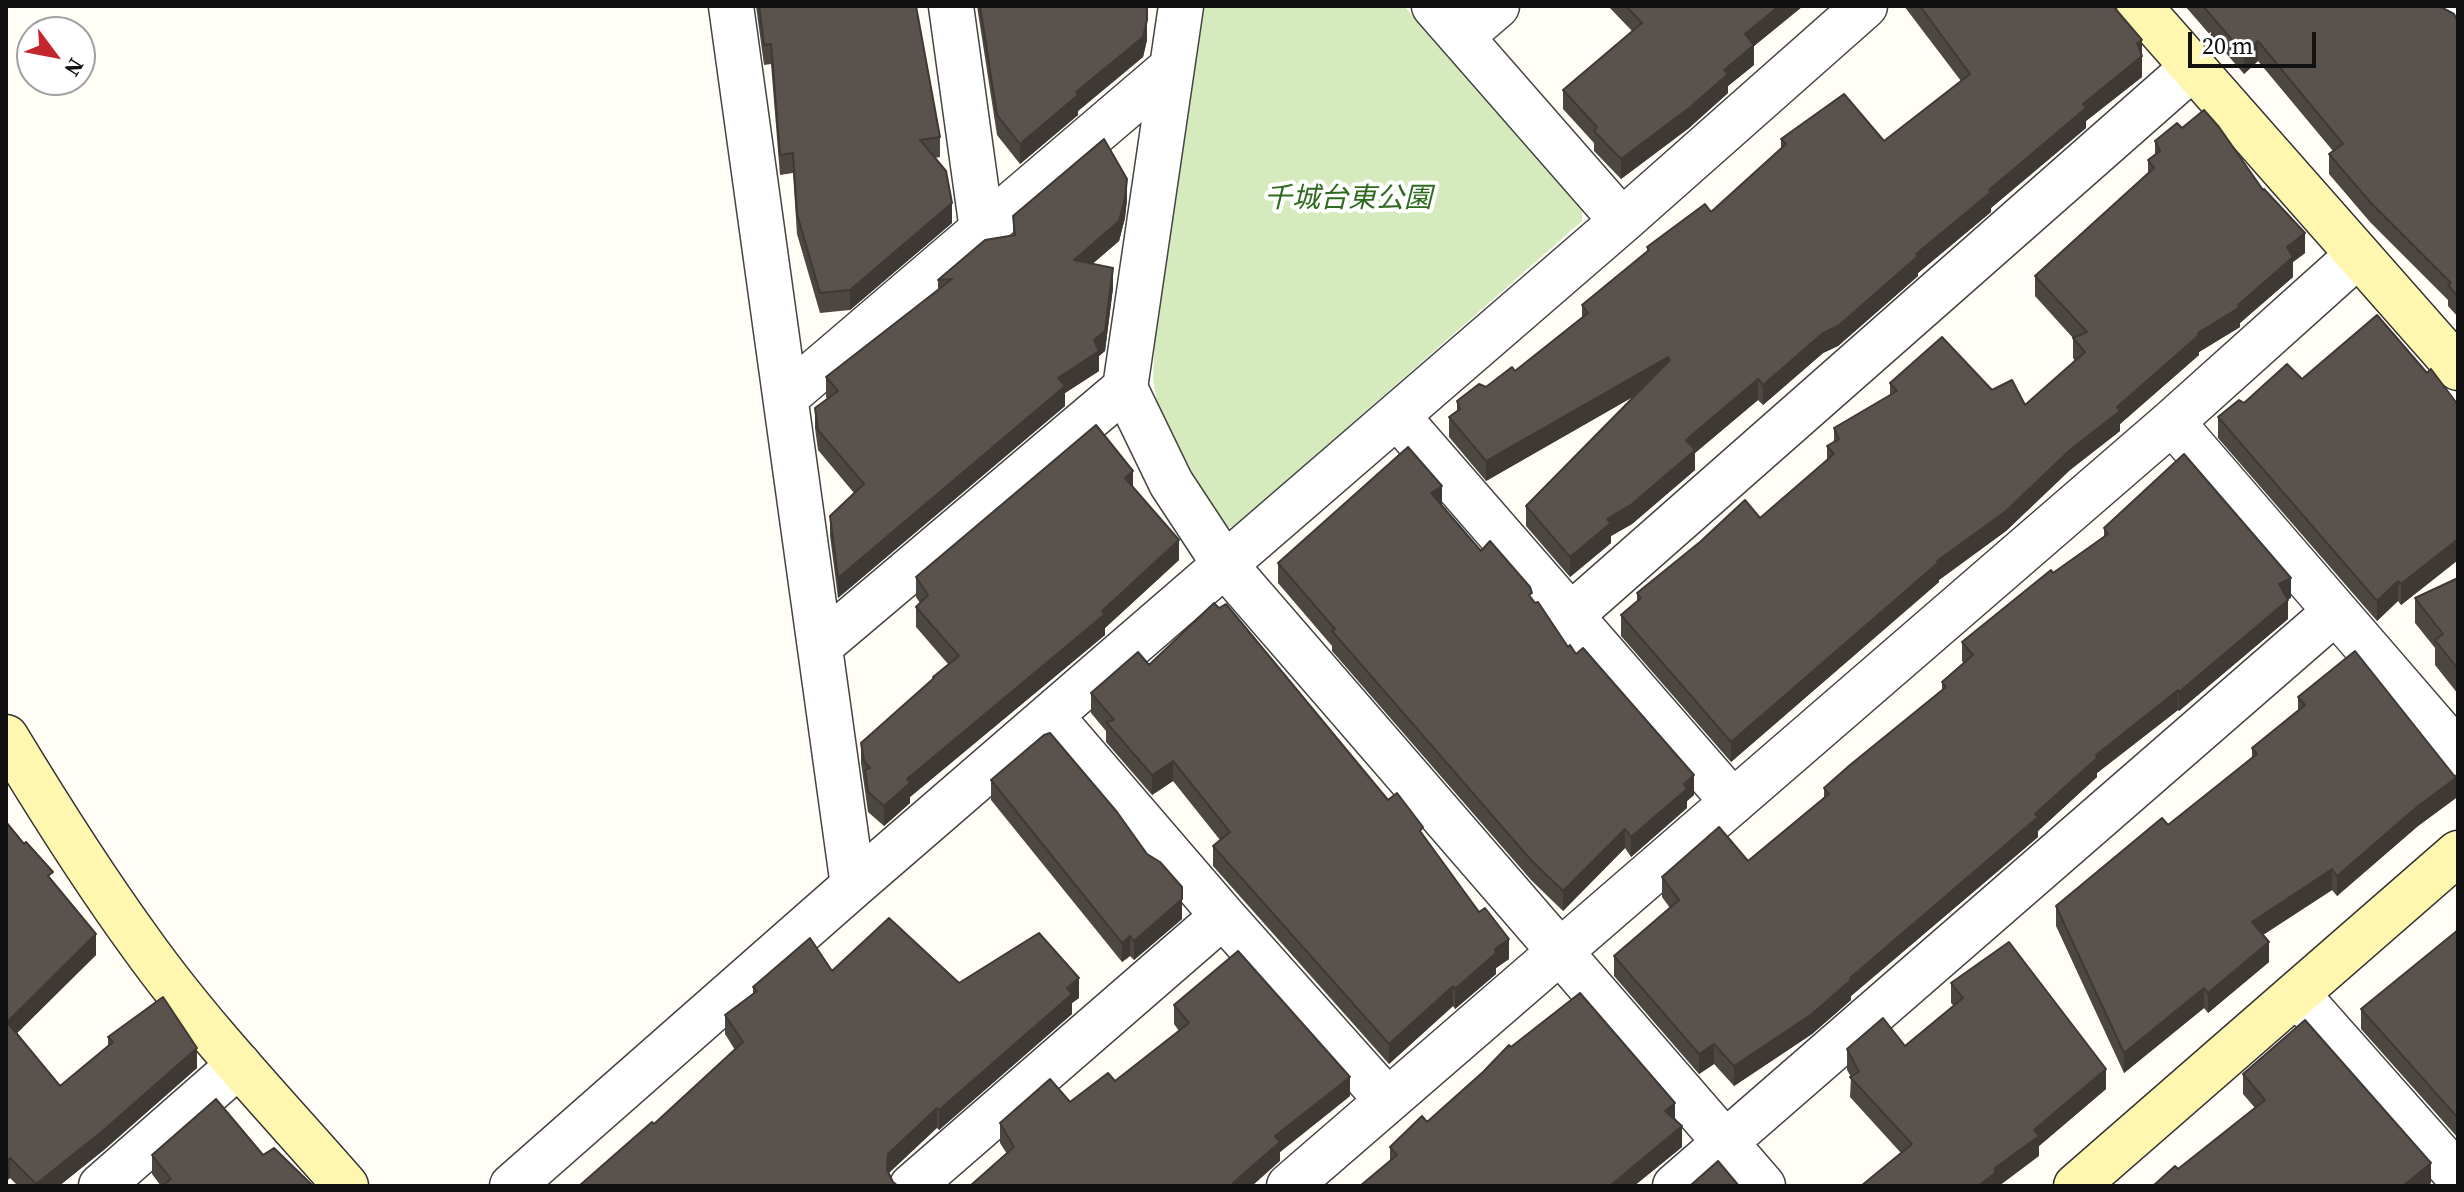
<!DOCTYPE html>
<html>
<head>
<meta charset="utf-8">
<style>
  body { margin:0 }
  #map { position:relative; width:2464px; height:1192px; overflow:hidden; background:#fffdf5; font-family:"Source Serif 4",serif }
  canvas { display:block }
  .frame { position:absolute; inset:0; border:8px solid #111; pointer-events:none }
  .north { position:absolute; left:16px; top:16px; width:80px; height:80px; box-sizing:border-box; background:#fff; border:2px solid #a0a0a0; border-radius:50%; rotate:122deg; font-size:22px; font-weight:700; line-height:32px; text-align:center; color:#111 }
  .north::after { content:''; display:block; margin:auto; width:28px; height:36px; background:#c4262e; clip-path:polygon(50% 0,100% 100%,50% 72%,0 100%) }
  .scale { position:absolute; left:2188px; top:32px; width:128px; height:36px; box-sizing:border-box; border:4px solid #111; border-top:0; padding-left:10px; font-size:24px; line-height:28px; white-space:nowrap; color:#111; -webkit-text-stroke:6px #fff; paint-order:stroke }
</style>
</head>
<body>
<div id="map">
<canvas width="2464" height="1192"></canvas>
<div class="frame"></div>
<div class="north">N</div>
<div class="scale">20 m</div>
</div>
<script>
const c = document.querySelector('canvas').getContext('2d');
c.lineJoin = 'round';
function paint(path, color) { c.fillStyle = color; c.fill(path, 'evenodd'); }
function stroke(path, color, width, dash) { c.strokeStyle = color; c.lineWidth = width; c.lineCap = dash ? 'butt' : 'round'; c.setLineDash(dash || []); c.stroke(path); }
function label(font, color, halo, rows, align = 'center') {
  c.font = font + ' "Source Serif 4","Noto Sans JP",serif'; c.lineWidth = 8; c.setLineDash([]); c.textBaseline = 'middle'; c.strokeStyle = halo; c.fillStyle = color; for (const [text, x, y, turn = 0] of rows) {
    c.save(); c.translate(x, y); c.rotate((+turn || 0) * Math.PI / 180); c.textAlign = isNaN(turn) ? turn : align; if (halo) c.strokeText(text, 0, 0); c.fillText(text, 0, 0); c.restore();
  }
}
const green = new Path2D(`
  M1201 6H1404L1582 209V221L1234 527H1217L1163 432 1153 380 1155 336Z`);
const street = new Path2D(`
  M731 6 853 886
  M951 6 982 230
  M1181 6 1125 388 1171 483 1225 565 1763 1186
  M1434 6 1622 221
  M2454 6 2458 10
  M1461 37 1497 6
  M786 397 1170 69
  M1397 416 1732 801
  M2172 422 2458 753
  M1570 616 2192 68
  M821 645 1125 388
  M1051 716 1223 916 1387 1100
  M2297 994 2458 1176
  M101 1186 239 1065
  M512 1186 853 886 1622 221 1865 6
  M912 1186 1223 916
  M1289 1186 2172 422 2358 255
  M1675 1186 2335 612`);
const secondary = new Path2D(`
  M2139 6 2458 368
  M6 737C49 808 93 878 142 945 203 1030 277 1107 346 1186
  M2076 1186 2458 853`);
const wall = new Path2D(`
  M756 6H916L940 137V157L935 158 952 223 850 310 820 313 797 234 793 173 780 175 771 64 764 65Z
  M977 6H1147V40L1143 57 1078 111V115L1020 164 997 135Z
  M1608 6H1803L1754 46V65L1728 86V93L1689 128 1621 179 1594 151V143L1563 109V90L1632 31Z
  M1904 6H2113L2142 40V77L2086 121V128L1991 208V212L1918 273V276L1838 346 1823 353 1763 405 1758 400 1695 453V470L1632 524 1611 536V543L1570 577 1526 526V506L1634 396 1486 481 1449 437V417L1457 411V401L1515 371 1582 317V305L1647 252V247L1711 212 1781 149V139L1884 141 1961 81Z
  M2185 6H2439L2458 22V317L2448 306V300L2370 222 2329 174V154L2333 151 2258 61 2244 74Z
  M2155 141 2305 253 2293 262V277L2240 323V327L2199 352V355L2120 424V431L2070 470 2006 531 1939 580V582L1731 762 1621 636V615L1637 601V593L1760 518 1827 460V446L1834 441V428L1890 395V383L1992 390 2025 405 2075 361 2073 358V338L2035 296V276L2148 174V160L2155 155Z
  M1127 199 1125 218 1119 241 1092 264 1113 288 1105 351 1099 356V371L1065 393V406L838 598 830 536V516L854 493 818 450 815 428V408L828 399 826 397V377L938 290V280L1013 235V216Z
  M2427 373 2458 405V560L2401 605 2398 601 2377 621 2218 438V417L2244 403 2302 379Z
  M1133 487 1179 560 1105 628V635L910 797V803L884 826 868 812 861 763V743L933 680V677L948 664 916 627V607L920 603 916 597V577Z
  M1442 506 1481 551 1532 598 1568 647 1576 654 1694 795 1687 801V808L1631 857 1625 848 1563 911 1531 880 1332 651V646L1278 583V563Z
  M2104 528 2291 598 2288 599V619L2179 711 2178 710 2097 773V777L2038 831V837L1851 996V1000L1812 1034 1734 1086 1714 1064 1699 1074 1614 976V956L1670 908 1662 897V877L1748 861 1824 797V788L1942 690V682L1964 663 1962 661V642L2053 573 2104 537Z
  M2458 578V694L2435 665V648L2415 623V598Z
  M1149 665 1388 800 1423 835 1509 959 1496 968V974L1455 1009 1453 1006 1389 1064 1213 866V846L1220 840 1173 781 1152 795 1106 742V731L1091 713V693Z
  M2298 697 2456 798 2418 826 2337 896 2332 890 2263 935 2269 962 2208 1013 2204 1008 2124 1073 2056 926V906L2168 825 2252 757V748L2298 710Z
  M991 780 1147 854 1182 887V919L1134 960 1130 956 1122 962 991 800Z
  M6 822 53 882 96 955 17 1033 60 1086 108 1047V1037L197 1068 105 1149 59 1186H18L10 1178Z
  M2458 916V1138L2361 1029V1009L2456 932V917Z
  M832 971 959 983 1079 998 1072 1003V1014L939 1130 937 1128 654 1124 735 1050 725 1034V1015L753 994V987Z
  M1951 983 2106 1089 2039 1146V1156L1901 1153 1850 1097 1851 1077 1847 1070V1049L1905 1046 1954 1006 1951 1003Z
  M1174 1005 1350 1096 1280 1152V1161L1007 1154 1000 1143V1123L1070 1102 1115 1081 1179 1031 1174 1024Z
  M1511 1047 1675 1120 1682 1147 1634 1186H1360L1390 1161V1147L1427 1122Z
  M2243 1074 2431 1183 2178 1169 2255 1108 2243 1094Z
  M152 1155H263L313 1186H161L152 1174Z`);
const shadedWall = new Path2D(`
  M1147 6V40L1143 57 1078 111V115L1020 164V144L1076 92Z
  M1779 6H1803L1754 46V65L1728 86V93L1689 128 1621 179V159L1745 34Z
  M2142 40V77L2086 121V128L1991 208V212L1918 273V276L1838 346 1823 353 1763 405V385L1989 190 2083 104 2137 43Z
  M2258 41V61L2244 74V54Z
  M1127 179V199L1125 218 1119 241 1074 280V260Z
  M952 203V223L850 310V290Z
  M2305 233V253L2293 262V277L2240 323V327L2199 352V355L2120 424V431L2070 470 2006 531 1939 580V582L1731 762V742L1937 561 2070 450 2198 333 2238 305 2287 247Z
  M1113 268V288L1105 351 1099 356V371L1065 393V406L838 598V578L1058 378 1094 340Z
  M1668 357V377L1486 481V461Z
  M1758 379V400L1695 453V470L1632 524 1611 536V543L1570 577V557L1686 440Z
  M1133 471V491L1125 478Z
  M1442 486V506L1431 493Z
  M2458 539V560L2401 605V584Z
  M1179 540V560L1105 628V635L910 797V803L884 826V806L907 779 1102 611Z
  M2291 578V598L2279 604V584Z
  M2398 581V601L2377 621V601Z
  M2288 600V619L2179 711V692Z
  M2178 690V710L2097 773V777L2038 831V837L1851 996V1000L1812 1034 1734 1086V1066L1850 978 2035 814 2096 755Z
  M1173 761V781L1152 795V775Z
  M1694 775V795L1687 801V808L1631 857V837Z
  M2456 778V798L2418 826 2337 896V876L2418 806Z
  M1625 829V848L1563 911V891Z
  M2332 869V890L2252 942V922Z
  M1182 899V919L1134 960V941Z
  M96 934V955L7 1043V1022Z
  M1130 936V956L1122 962V943Z
  M1509 939V959L1496 968V974L1455 1009V989L1495 949Z
  M2269 942V962L2208 1013V993Z
  M1079 978V998L1072 1003V1014L939 1130V1110Z
  M1453 986V1006L1389 1064V1044Z
  M2204 988V1008L2124 1073V1053Z
  M1714 1044V1064L1699 1074V1054Z
  M197 1048V1068L105 1149 59 1186H36V1184Z
  M2106 1069V1089L2039 1146V1156L1999 1186H1978L2034 1130Z
  M1350 1077V1096L1280 1152V1161L1252 1186H1233V1183L1275 1136Z
  M1675 1103V1123L1665 1111Z
  M937 1108V1128L888 1174V1154Z
  M1682 1126V1147L1634 1186H1611Z
  M10 1158V1178L6 1182V1162Z
  M2431 1163V1183L2428 1186H2403Z`);
const building = new Path2D(`
  M759 6H916L940 137 920 140 946 171 952 203 850 290 820 293 797 214 793 153 780 155 771 44 764 45Z
  M980 6H1147V20L1143 37 1076 92 1078 95 1020 144 997 115Z
  M1626 6H1779L1745 34 1754 45 1724 70 1728 74 1689 108 1621 159 1594 131 1597 127 1563 90 1642 23Z
  M1920 6H2113L2142 40 2137 43 2142 56 2083 104 2086 108 1989 190 1991 192 1916 254 1918 256 1838 326 1823 333 1763 385 1758 379 1686 440 1695 450 1632 504 1607 519 1611 523 1570 557 1526 506 1670 360 1668 357 1486 461 1449 417 1460 409 1457 401 1479 384 1486 387 1512 367 1515 371 1588 313 1582 305 1649 250 1647 247 1705 204 1711 212 1786 144 1781 139 1844 94 1884 141 1970 74Z
  M2203 6H2439L2454 14 2458 22V297L2448 285 2451 283 2370 202 2329 154 2343 144 2258 41 2244 54Z
  M2204 110 2219 127 2263 190 2264 189 2305 233 2287 247 2293 257 2238 305 2240 307 2198 333 2199 335 2117 407 2120 411 2070 450 2006 511 1937 561 1939 562 1731 742 1621 615 1641 598 1637 593 1700 542 1745 500 1760 518 1834 454 1827 446 1839 439 1834 428 1897 391 1890 383 1942 337 1992 390 2012 380 2025 405 2085 352 2073 338 2087 332 2035 276 2154 168 2148 160 2160 151 2155 141 2177 123 2182 128Z
  M1104 139 1127 179 1125 198 1119 221 1074 260 1113 268 1105 331 1094 340 1099 351 1058 378 1065 386 838 578 830 516 864 484 818 430 815 408 838 391 826 377 952 279 938 280 985 240 1015 235 1013 216Z
  M2377 315 2427 373 2431 369 2458 405V539L2401 584 2398 581 2377 601 2218 417 2239 400 2244 403 2287 364 2302 379Z
  M1096 425 1133 471 1125 478 1179 540 1102 611 1105 614 907 779 910 783 884 806 868 792 865 770 870 768 864 761 861 743 934 678 933 677 959 656 916 607 928 595 916 577Z
  M1408 447 1442 486 1431 493 1481 551 1490 541 1530 587 1532 593 1529 595 1535 603 1538 602 1568 647 1570 645 1576 654 1583 648 1694 775 1684 784 1687 789 1631 837 1625 829 1563 891 1531 860 1332 631 1335 629 1278 563Z
  M2184 454 2291 578 2279 584 2288 600 2179 692 2178 690 2096 755 2097 758 2035 814 2038 817 1850 978 1851 980 1812 1014 1734 1066 1714 1044 1699 1054 1614 956 1679 900 1662 877 1719 827 1748 861 1829 794 1824 788 1850 765 1946 687 1942 682 1973 655 1962 642 2051 570 2053 573 2108 534 2104 528Z
  M2458 578V669L2435 640 2443 634 2415 598Z
  M1214 603 1219 608 1226 604 1388 800 1397 793 1423 827 1420 831 1479 912 1485 908 1509 939 1495 949 1496 953 1455 989 1453 986 1389 1044 1213 846 1230 832 1173 761 1152 775 1106 722 1114 720 1091 693 1138 652 1149 665Z
  M2355 651 2456 778 2418 806 2337 876 2332 869 2252 922 2269 942 2208 993 2204 988 2124 1053 2056 906 2162 818 2168 825 2257 754 2252 748 2305 705 2298 697Z
  M1050 733 1117 812 1147 854 1160 862 1182 887V899L1134 941 1130 936 1122 943 991 780 1044 735Z
  M6 822 24 844 26 842 53 872 48 876 96 934 7 1022 60 1086 113 1042 108 1037 163 997 197 1048 105 1129 36 1184 10 1158 6 1162Z
  M889 918 959 983 1039 933 1079 978 1067 988 1072 994 939 1110 937 1108 888 1154 887 1170 893 1182 898 1186H579L652 1122 654 1124 743 1042 725 1015 757 991 753 987 810 938 832 971Z
  M2458 930V1118L2361 1009Z
  M2009 942 2106 1069 2034 1130 2039 1136 1995 1168V1173L1978 1186H1861L1912 1144 1850 1077 1859 1072 1847 1049 1883 1018 1905 1046 1963 998 1951 983Z
  M1238 951 1350 1077 1275 1136 1280 1142 1233 1183 1236 1186H970L1014 1147 1000 1123 1050 1079 1070 1102 1108 1073 1115 1081 1189 1023 1174 1005Z
  M1580 993 1675 1103 1665 1111 1682 1126 1611 1185 1612 1186H1360L1397 1155 1390 1147 1422 1116 1427 1122 1483 1072 1509 1045 1511 1047Z
  M2305 1020 2431 1163 2403 1186H2153L2175 1166 2178 1169 2265 1100 2243 1074Z
  M216 1099 263 1155 274 1148 313 1186H162L171 1179 152 1155Z
  M1718 1161 1739 1186H1689L1691 1185Z`);
const parkNames = [
  ["千城台東公園",1348,200]
];
paint(green, '#d5ebbd');
stroke(street, '#444', 47);
stroke(secondary, '#333', 47);
stroke(street, '#fff', 44);
stroke(secondary, '#fff6b0', 44);
paint(wall, '#4d4742');
paint(shadedWall, '#3f3936');
paint(building, '#5a524d');
stroke(building, '#3f3936', 2);
label('italic 28px', '#2f6b1f', '#fff', parkNames);
</script>
</body>
</html>
